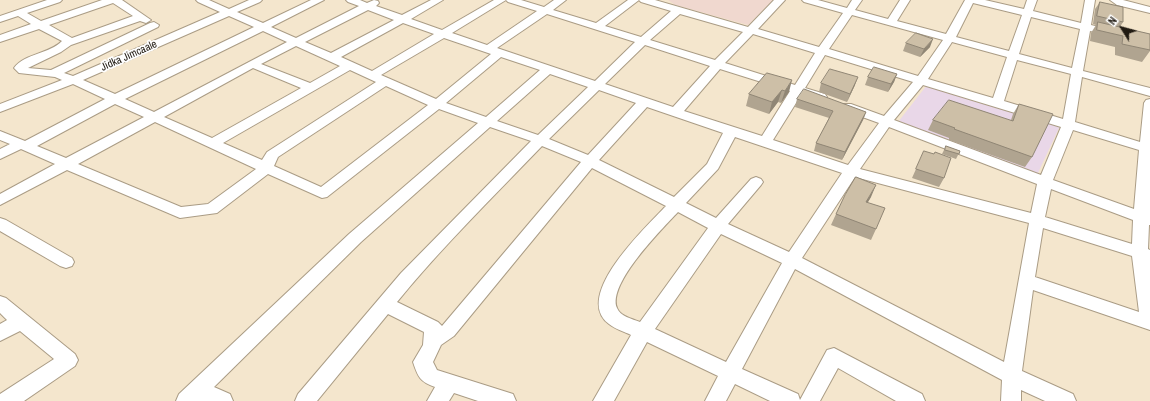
<!DOCTYPE html>
<html>
<head>
<meta charset="utf-8">
<style>
  body { margin:0 }
  #map { position:relative; width:1150px; height:401px; overflow:hidden; background:#f4e6cd; font-family:"Archivo Narrow",sans-serif }
  canvas { display:block }
  .north { position:absolute; left:1102px; top:8px; width:40px; height:40px; -webkit-text-stroke:3px #fff; paint-order:stroke; rotate:307deg; font-size:11px; font-weight:700; line-height:16px; text-align:center; color:#201a12 }
  .north::after { content:''; display:block; margin:auto; width:14px; height:18px; background:#201a12; clip-path:polygon(50% 0,100% 100%,50% 72%,0 100%) }
</style>
</head>
<body>
<div id="map">
<canvas width="1150" height="401"></canvas>
<div class="north">N</div>
</div>
<script>
const c = document.querySelector('canvas').getContext('2d');
c.lineJoin = 'round';
function paint(path, color) { c.fillStyle = color; c.fill(path, 'evenodd'); }
function stroke(path, color, width, dash) { c.strokeStyle = color; c.lineWidth = width; c.lineCap = dash ? 'butt' : 'round'; c.setLineDash(dash || []); c.stroke(path); }
function label(font, color, halo, rows, align = 'center') {
  c.font = font + ' "Archivo Narrow",sans-serif'; c.lineWidth = 3.5; c.setLineDash([]); c.textBaseline = 'middle'; c.strokeStyle = halo; c.fillStyle = color; for (const [text, x, y, turn = 0] of rows) {
    c.save(); c.translate(x, y); c.rotate((+turn || 0) * Math.PI / 180); c.textAlign = isNaN(turn) ? turn : align; if (halo) c.strokeText(text, 0, 0); c.fillText(text, 0, 0); c.restore();
  }
}
const education = new Path2D(`
  M927 85 1060 126 1037 175 898 122Z`);
const medical = new Path2D(`
  M668 0H773L748 25 675 5Z`);
const minor = new Path2D(`
  M47 0H62L60 2 27 13 41 21 102 0H122L151 20 146 23 140 21 71 45 61 52 28 68 51 70 150 23 154 22 159 25 158 27 64 73 73 76 220 12 198 2 196 0H209L229 9 249 0H262L260 2 237 12 263 23 311 0H324L271 27 296 38 359 6 348 2 346 0H360L367 3 374 0 378 1 379 3 376 6 402 15 431 0H443L411 19 442 30 494 0H506L452 33 487 45 537 11 508 2 506 0H521L544 7 554 0H566L553 10 596 23 628 0H639L605 26 641 37 671 11 641 2 639 0H655L748 27 774 0H785L758 29 819 47 843 13 804 2 802 0H818L847 8 852 0H862L855 10 888 19 900 0H910L897 21 946 34 965 0H985L1024 9 1027 0H1037L1033 11 1081 23 1085 0H1095L1091 25 1099 27 1100 29 1095 32 1090 31 1083 71 1150 88V96L1082 77 1075 122 1140 142 1144 103 1146 100 1150 99V225H1149L1148 249 1150 250V330L1033 290 1022 371 1073 394 1076 401H1045L1021 390V401H1001L1002 380 795 269 742 369 798 394 800 400 827 350 834 348 922 394 925 401H896L838 368 820 401H770L735 384 726 401H705L718 376 647 342 614 401H593L631 335C625 332 615 329 609 324 572 296 646 227 666 206L592 168 454 336 441 345 433 362 437 370 513 394 516 401H478L454 393 449 401H427L435 387C420 382 418 377 413 362L423 345 424 332 388 314 317 401H295L298 394 401 273 531 141 490 127 361 242 214 387 230 394 233 401H176L179 394 349 234 478 123 439 109 327 197 322 198 268 174 217 213 180 218 67 170 0 205V194L55 164 21 149 0 159V149L10 144 0 140V131L25 141 105 99 73 84 0 112V104L62 80 55 77 19 73 14 68C25 53 50 54 62 41L39 29 0 42V35L31 24 18 16 0 22V16ZM113 3 133 16 72 38 49 25ZM973 3 1022 15 1009 51 956 37ZM368 10 394 20 331 53 305 42ZM547 14 635 42 595 81 497 48ZM680 14 743 32 715 60 650 40ZM852 15 943 40 918 76 829 49ZM229 16 254 27 115 94 83 80ZM1031 17 1080 29 1072 68 1019 54ZM403 23 434 34 372 71 341 57ZM263 31 287 42 154 112 125 99ZM753 34 815 53 795 85 725 63ZM444 38 491 54 436 99 381 75ZM952 42 1007 57 993 98 928 79ZM645 45 710 66 673 107 605 84ZM296 46 340 66 310 83 261 64ZM825 55 913 82 884 116 851 104H843L841 107 843 110 879 123 848 165 773 140 801 95 821 101 825 100 827 97 825 94 805 88ZM501 57 540 70 486 117 446 103ZM1017 60 1071 74 1063 119 1004 101ZM253 68 301 88 212 138 164 117ZM720 69 790 91 762 136 684 111ZM350 70 376 82 267 152 262 160 223 143ZM550 74 588 87 538 135 497 121ZM923 85 1061 127 1041 175 894 120ZM386 86 428 105 321 187 274 166 278 157ZM599 90 636 103 588 155 549 139ZM115 104 144 117 66 158 37 146ZM647 107 723 133 707 164 674 197 599 160ZM155 122 256 169 208 204 181 207 78 164ZM889 127 1037 184 1031 213 860 169ZM1073 130 1139 150 1134 209 1053 180ZM735 137 842 173 789 252 728 224 761 185 763 182 761 179 756 177 751 179 716 218 686 203 718 169ZM542 146 581 162 442 326 438 322 397 302C442 247 493 197 542 146ZM855 177 1029 223 1004 362 802 258ZM1051 189 1133 220 1132 244 1045 217ZM678 212 708 228 640 322C632 319 620 316 617 308 607 284 662 229 678 212ZM1043 228 1132 256 1139 312 1035 277ZM721 234 782 263 726 362 655 329Z
  M1110 0H1123L1150 7V13L1117 5Z
  M0 218 6 220 72 258 74 262 72 266 66 268 60 266 0 231Z
  M0 296 6 298 75 354 78 360 75 366 24 401H0V394L54 359 20 331 0 341V324L7 320 0 313Z`);
const wall = new Path2D(`
  M1100 2 1123 22 1120 27 1150 34V51L1142 62 1115 55V47L1090 41 1091 33 1096 25 1093 24 1095 9Z
  M906 43 930 47 920 57 903 51Z
  M767 73 789 92 781 103 778 102 769 114 746 106 749 94Z
  M897 74 894 82 888 92 865 85 868 77Z
  M821 83 855 85 847 102 819 92Z
  M797 99 866 112 863 120 842 160 814 151 816 143 829 118 795 107Z
  M1019 104 1032 157 1025 167 949 140V138L928 130 933 120H1011L1013 114Z
  M946 146 960 151 956 159 942 154Z
  M924 151 944 178 939 187 912 178Z
  M871 197 868 202 876 229 871 240 831 225 836 214Z`);
const shadedWall = new Path2D(`
  M933 39 930 47 920 57 924 49Z
  M897 74 894 82 888 92 891 84Z
  M858 77 855 85 847 102 850 94Z
  M792 80 789 92 781 103 785 91Z
  M782 90 778 102 769 114 772 102Z
  M866 112 863 120 842 160 845 152Z
  M876 185 871 197 861 213 866 202Z`);
const building = new Path2D(`
  M1100 2 1123 7V22L1097 16Z
  M1098 22 1150 34V50L1122 44 1123 36 1097 30Z
  M916 33 933 39 924 49 906 43Z
  M874 67 897 74 891 84 868 77Z
  M830 69 858 77 850 94 821 83Z
  M767 73 792 80 785 91 782 90 772 102 749 94Z
  M804 89 866 112 845 152 816 143 833 111 797 99Z
  M949 100 1013 121 1019 104 1053 114 1032 157 954 129 955 128 933 120Z
  M946 146 960 151 959 154 945 150Z
  M924 151 934 154 935 152 951 158 944 178 916 169Z
  M856 177 876 185 866 202 885 208 876 229 836 214 845 195Z`);
const farStreetnames = [
  ["Jidka Jimcaale",129,56,-24]
];
paint(education, '#e9d7e8');
paint(medical, '#f0d8cf');
stroke(minor, '#aa9c85', 2);
paint(minor, '#fff');
paint(wall, '#b0a490');
paint(shadedWall, '#908675');
paint(building, '#cdbfa7');
stroke(building, '#908675', 1);
label('11px', '#201a12', '#fff', farStreetnames);
</script>
</body>
</html>
